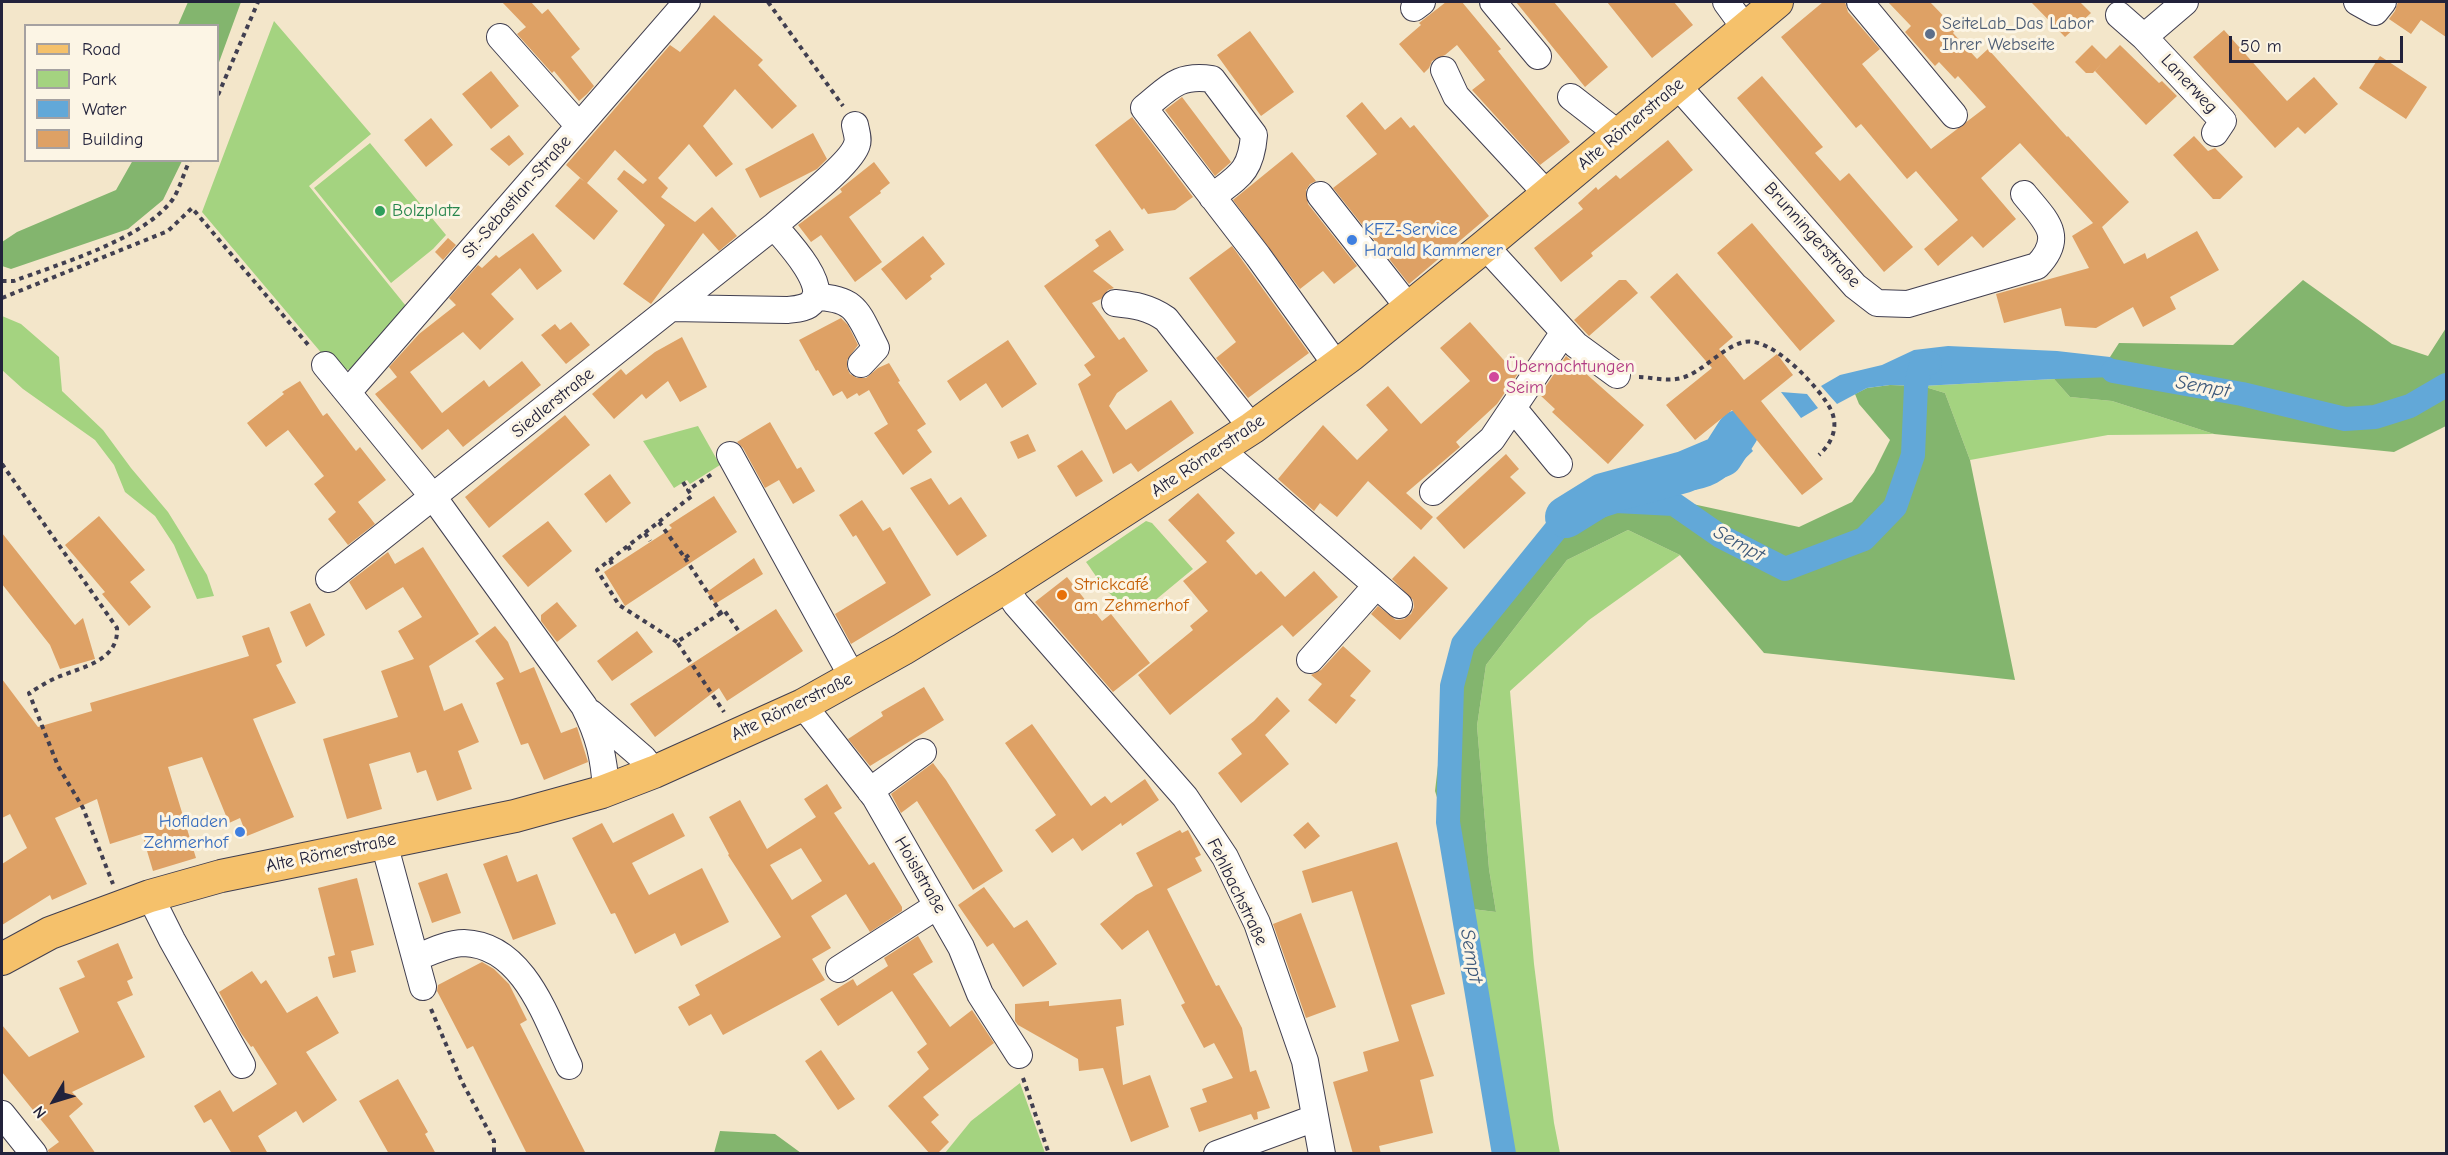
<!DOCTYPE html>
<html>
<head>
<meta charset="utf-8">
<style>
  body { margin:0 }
  #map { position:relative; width:2448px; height:1155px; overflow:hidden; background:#f3e6ca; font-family:"Comic Neue",sans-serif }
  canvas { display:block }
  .frame { position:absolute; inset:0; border:3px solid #22223b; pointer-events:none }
  .legend { position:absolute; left:24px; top:24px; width:195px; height:138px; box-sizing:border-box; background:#fcf5e5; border:2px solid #a5a1a1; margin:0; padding:8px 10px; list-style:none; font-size:18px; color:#22223b }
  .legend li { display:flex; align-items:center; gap:12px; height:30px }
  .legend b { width:30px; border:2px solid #a5a1a1 }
  .north { position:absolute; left:24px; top:1071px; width:60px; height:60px; -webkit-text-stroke:4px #fcf5e5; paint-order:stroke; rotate:232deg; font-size:16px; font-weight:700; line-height:24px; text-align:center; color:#22223b }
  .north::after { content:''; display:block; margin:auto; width:21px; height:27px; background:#22223b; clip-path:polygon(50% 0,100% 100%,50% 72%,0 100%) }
  .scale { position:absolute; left:2229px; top:36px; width:174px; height:27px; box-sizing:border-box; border:3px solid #22223b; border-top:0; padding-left:8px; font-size:18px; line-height:21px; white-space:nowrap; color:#22223b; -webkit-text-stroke:4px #fcf5e5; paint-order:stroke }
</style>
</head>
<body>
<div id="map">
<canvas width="2448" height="1155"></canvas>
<div class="frame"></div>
<ul class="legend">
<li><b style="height:8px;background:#f5c16b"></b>Road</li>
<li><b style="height:16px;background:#a4d380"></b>Park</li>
<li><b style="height:16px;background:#62a8d8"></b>Water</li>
<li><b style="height:16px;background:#dea165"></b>Building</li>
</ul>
<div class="north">N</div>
<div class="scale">50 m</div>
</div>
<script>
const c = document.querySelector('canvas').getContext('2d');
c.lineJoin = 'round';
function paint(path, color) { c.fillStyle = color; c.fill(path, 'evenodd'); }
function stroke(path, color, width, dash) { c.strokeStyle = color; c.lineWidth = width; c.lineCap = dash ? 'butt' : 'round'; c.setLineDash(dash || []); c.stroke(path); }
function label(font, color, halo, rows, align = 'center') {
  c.font = font + ' "Comic Neue",sans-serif'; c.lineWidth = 6; c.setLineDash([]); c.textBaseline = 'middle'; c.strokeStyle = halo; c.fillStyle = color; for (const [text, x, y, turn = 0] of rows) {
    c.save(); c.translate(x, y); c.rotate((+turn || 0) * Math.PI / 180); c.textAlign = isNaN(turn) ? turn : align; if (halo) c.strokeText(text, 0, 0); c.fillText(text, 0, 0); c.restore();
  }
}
const green = new Path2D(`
  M274 21 371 134 309 186 410 311 358 370 335 369 202 212Z
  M370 143 446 235 433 249 391 283 314 188Z
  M2 316 21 324 59 357 62 391 103 430 131 468 168 512 207 575 214 596 197 599 174 545 155 516 125 492 114 465 95 440 23 389 2 370Z
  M2054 379 2070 397 2112 401 2214 434 2108 435 1970 460 1945 393 1922 386Z
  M698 426 720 465 690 484 687 480 674 488 643 441Z
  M1146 521 1152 523 1193 569 1147 607C1114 610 1103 585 1086 562Z
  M1628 530 1680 555 1589 620 1510 691 1534 964 1554 1123 1560 1153H1513L1472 909 1496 912 1489 869 1477 726 1486 665 1567 560Z
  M1020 1083 1045 1153H945L971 1121Z`);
const forest = new Path2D(`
  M188 2H241L218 65V26L178 25Z
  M133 160 182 161 163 200 128 229 11 269 2 266V242L17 232 116 190Z
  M2303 280 2392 344 2428 356 2446 328V426L2394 452 2214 434 2112 401 2070 397 2054 379 2110 357 2119 343 2233 345Z
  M1890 385 1922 386 1945 393 1970 460 2015 680 1764 653 1680 555 1628 530 1567 560 1486 665 1477 726 1489 869 1496 912 1472 909 1435 791 1448 680 1558 513 1604 480 1688 503 1799 527 1852 502 1874 472 1890 440 1859 404 1855 394 1867 388Z
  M720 1131 775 1134 801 1153H714Z`);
const water = new Path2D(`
  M1948 346 2057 351 2110 357 2146 376 2054 379 1922 386 1890 385 1867 388 1837 404 1821 386 1840 375 1882 365 1914 350Z
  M1781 392 1807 394 1818 408 1801 418Z
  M1727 417 1753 451C1743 460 1734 471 1723 479 1695 499 1646 490 1613 491L1630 475 1679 460 1698 451 1714 435 1717 426Z`);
const canal = new Path2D(`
  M2113 371 2242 394 2345 419 2375 417 2410 406 2446 385
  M1504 1154 1448 822 1452 686 1463 644 1566 517 1616 501 1674 504 1720 536 1785 569 1864 539 1895 507 1913 455 1916 386 1921 364 1930 363`);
const river = new Path2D(`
  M1566 517 1603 494 1684 472 1722 456 1738 431`);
const building = new Path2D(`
  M502 2H531L542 14 548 9 580 49 571 57 594 86 587 94 579 101 554 71 552 73 517 34 526 27Z
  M1446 2H1462L1501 49 1498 51 1570 142 1540 165 1472 90 1485 80 1457 45 1445 55 1432 61 1429 68 1424 73 1399 44 1421 25 1419 23Z
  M1516 2H1554L1608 67 1585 87Z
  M1607 2H1674L1693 25 1652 58Z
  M1823 2H1845L1848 12 1880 49 1862 64 1931 149 1986 107 1958 76 1955 79 1939 62 1935 66 1905 32 1911 26 1888 2H1930L1956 29 1953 33 1977 59 1988 49 2067 137 2068 136 2129 202 2102 227 2124 264 2145 253 2147 259 2197 231 2219 270 2170 297 2176 309 2143 327 2133 307 2096 328 2065 326 2061 308 2004 323 1996 294 2089 268 2072 236 2093 223 2020 143 1981 178 2016 219 1983 248 1972 236 1938 266 1924 249 1958 220 1916 171 1907 179 1861 124 1856 128 1781 37Z
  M2031 2H2080L2091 13 2065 37Z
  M2398 2H2446V37L2421 20 2411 34 2389 19 2395 11Z
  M714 15 763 60 758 65 797 106 772 129 735 89 703 126 733 164 716 177 689 144 658 178 668 188 661 197 695 222 712 207 737 236 719 251 703 233 651 304 623 284 665 225 617 179 624 170 643 184 647 180 615 150 587 183 618 211 594 240 555 206 580 178 585 182 566 165 670 45 680 52Z
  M2224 30 2287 101 2314 77 2338 104 2305 134 2298 127 2275 148 2193 57Z
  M1250 31 1294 92 1261 116 1217 55Z
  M2092 45 2106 59 2120 45 2159 83 2162 81 2177 96 2146 125 2095 71 2104 61 2093 73H2086L2075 62Z
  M2380 56 2427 87 2406 119 2359 88Z
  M491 71 519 106 491 129 462 94Z
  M1762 76 1823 147 1815 153 1840 181 1849 173 1913 247 1884 272 1737 98Z
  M1182 97 1231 162 1215 176 1165 110Z
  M1362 102 1385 130 1401 117 1410 128 1414 125 1489 216 1409 284 1333 188 1377 154 1346 116Z
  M1132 117 1193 197 1175 210 1148 214 1144 208 1142 210 1095 145Z
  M431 118 453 145 426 167 404 140Z
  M813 133 827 159 817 169 760 198 745 169Z
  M509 135 524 154 509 166 490 149Z
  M2194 136 2208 151 2215 148 2243 177 2220 199H2213L2173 155Z
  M1668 140 1693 170 1591 253 1593 256 1561 282 1534 248 1583 209 1578 203 1596 187 1598 190 1616 175 1620 179Z
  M1292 152 1316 181 1310 184 1306 190 1308 204 1357 266 1334 284 1323 271 1300 289 1233 200Z
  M874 162 890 183 880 191 881 193 849 217 882 262 855 282 821 235 811 242 798 225 842 192 840 189Z
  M1752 223 1835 321 1800 351 1717 253Z
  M1110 230 1124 250 1093 271 1114 288 1108 290 1101 299 1092 303 1119 340 1124 337 1148 371 1117 393 1109 406 1126 430 1171 400 1194 433 1138 472 1131 463 1113 474 1078 384 1091 375 1084 365 1095 357 1044 286 1099 246 1095 240Z
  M533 233 562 271 537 290 520 268 491 294 514 319 480 350 463 332 410 372 442 413 484 380 489 387 522 361 541 385 463 447 448 429 422 450 375 394 397 377 389 367 419 334 456 305 449 298 478 265 482 268 496 255 499 258Z
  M923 236 945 264 930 276 932 279 906 300 881 269Z
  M448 238 456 245 443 260 435 252Z
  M1232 246 1309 353 1248 398 1216 358 1236 342 1189 278Z
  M1677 273 1733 337 1719 349 1744 380 1777 354 1793 375 1761 401 1823 479 1802 495 1732 410 1695 440 1666 405 1712 368 1650 297Z
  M1619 280H1626L1638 293 1589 336 1574 320Z
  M841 318 848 325 858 345 847 360V368L850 374 857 378H866L878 368 889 363 900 381 898 382 926 424 917 430 932 452 903 475 874 433 888 424 869 390 859 396 857 393 847 399 842 391 833 396 818 370 816 371 799 340Z
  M571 322 590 345 566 364 541 335 555 324 560 330Z
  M1470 322 1517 375 1497 404 1456 442 1460 447 1406 493 1433 517 1421 530 1368 481 1337 517 1320 503 1314 511 1278 479 1323 425 1357 460 1388 430 1366 405 1388 386 1421 424 1470 381 1440 348Z
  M682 337 707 387 680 402 668 381 646 399 642 394 614 419 592 394 621 369 626 375 655 352Z
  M1008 340 1037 384 1002 408 986 383 960 401 947 381Z
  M1566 356 1644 425 1608 464 1552 412 1555 409 1540 395Z
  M300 381 323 416 327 413 356 451 360 447 386 480 358 502 375 524 348 545 328 519 336 512 314 484 324 476 288 430 266 447 247 423 284 394 282 392Z
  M565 415 590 445 489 528 465 497Z
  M770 422 797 469 801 467 815 491 793 504 779 480 765 488 743 448 737 442Z
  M1028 434 1036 451 1018 459 1010 442Z
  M1082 450 1103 481 1076 497 1057 466Z
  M1506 454 1519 469 1510 477 1526 493 1464 549 1436 518Z
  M610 474 631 503 606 523 584 494Z
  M931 478 949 505 961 497 987 536 957 556 910 488Z
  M1198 493 1235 533 1226 541 1256 575 1261 571 1285 597 1314 571 1338 597 1293 637 1282 625 1170 715 1138 675 1193 630 1190 626 1208 611 1183 581 1207 562 1168 520Z
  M714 496 737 532 625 606 604 572 672 528 669 525Z
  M862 500 883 531 890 527 931 595 851 644 835 614 886 583 856 535 853 537 839 515Z
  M99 516 145 570 130 582 151 607 129 626 102 594 105 592 65 545Z
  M548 521 572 551 528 587 502 556Z
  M2 533 75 625 83 618 95 659 60 669 50 645 2 584Z
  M423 547 479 634 429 666 444 711 462 703 479 742 458 751 472 789 437 801 426 770 417 773 410 752 369 764 382 809 347 819 323 739 398 717 381 671 414 659 398 631 422 617 403 587 366 610 349 582 388 552 395 564Z
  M1414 556 1448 588 1400 640 1371 614 1378 606 1396 620 1404 619 1411 614 1414 607 1413 600 1392 579Z
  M754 558 763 574 715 604 707 592Z
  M1067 577 1102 621 1111 614 1150 663 1113 692 1035 602Z
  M557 602 577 626 557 642 541 621V615Z
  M310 603 325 635 306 647 290 612Z
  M776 609 803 651 727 701 719 688 655 737 630 704Z
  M495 626 508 642 520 673 534 667 561 733 577 727 588 762 544 780 528 743 521 745 496 683 504 679 475 641Z
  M269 627 282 662 276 665 296 703 253 719 294 817 247 836 240 818 229 823 202 757 168 767 196 858 153 871 142 834 110 844 97 799 55 818 87 884 52 900 50 895 2 925V864L27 848 10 814 2 818V679L38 727 92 711 90 703 249 656 242 636Z
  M637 631 653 652 612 681 597 661Z
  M1343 646 1371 671 1350 696 1356 700 1336 724 1308 700 1322 684 1311 675 1321 670Z
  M924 687 944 720 870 766 848 739 883 716 881 712Z
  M1277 697 1290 711 1265 735 1289 764 1241 803 1218 773 1242 754 1231 739 1254 721Z
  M1032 724 1091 806 1105 796 1111 803 1145 779 1159 800 1122 826 1121 823 1082 851 1073 838 1052 853 1035 830 1056 815 1005 743Z
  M933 763 946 780 1003 871 973 890 917 801 901 813 891 794Z
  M827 784 842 808 834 813 869 865 874 862 902 907V911L870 932 846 894 811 916 831 948 812 959 825 980 723 1035 711 1014 689 1026 678 1007 700 995 695 985 781 937 728 855 729 854 709 817 740 800 767 849 816 817 804 799ZM801 848 822 881 792 900 770 865Z
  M673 813 685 836 632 863 649 895 702 868 729 922 681 946 675 933 635 954 615 913 611 914 572 838 602 823 613 843Z
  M1308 822 1320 836 1305 849 1293 835Z
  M1180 830 1182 833 1188 830 1201 855 1195 858 1202 871 1167 889 1216 986 1219 985 1242 1028 1250 1072 1256 1070 1270 1108 1257 1112 1258 1119 1254 1120 1251 1114 1199 1132 1190 1108 1207 1102 1202 1089 1233 1078 1214 1043 1204 1048 1181 1005 1185 1003 1148 930 1122 950 1100 924 1136 895 1153 886 1136 853Z
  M1397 842 1445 994 1411 1005 1434 1076 1420 1080 1433 1133 1379 1146 1381 1154H1353L1333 1082 1368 1071 1363 1052 1399 1041 1352 891 1312 903 1302 871Z
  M507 855 517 882 537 874 556 924 513 940 483 864Z
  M447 873 461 913 432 923 418 883Z
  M357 878 374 945 351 951 356 972 333 978 328 957 335 955 318 888Z
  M984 887 1014 928 1027 920 1057 964 1023 987 993 943 987 947 958 905Z
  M1301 913 1336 1007 1306 1018 1273 924Z
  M918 936 933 962 913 974 950 1027 972 1010 994 1043 923 1097 939 1115 931 1122 949 1142 937 1154H930L888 1106 929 1069 917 1052 927 1044 892 991 838 1026 820 999 853 979 857 986 888 966 884 958Z
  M118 943 133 978 127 981 133 995 117 1002 145 1057 72 1092 83 1104 69 1116 96 1154H49L48 1150 59 1142 2 1072V1025L29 1057 79 1032 59 988 85 977 77 961Z
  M482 962 494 969 509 984 527 1020 520 1024 586 1154H527L473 1046 467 1049 437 991 438 985Z
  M252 971 261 984 266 980 287 1013 317 996 339 1033 306 1052 337 1100 303 1123 296 1111 258 1136 268 1154H232L211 1119 204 1123 194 1106 220 1090 233 1112 277 1084 253 1046 251 1047 241 1033 219 992Z
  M1121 999 1124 1025 1116 1027 1123 1085 1150 1075 1169 1127 1131 1142 1103 1068 1079 1071 1078 1059 1018 1025 1015 1021V1004L1049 1001V1006Z
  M821 1050 855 1099 838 1110 805 1061Z
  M398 1079 428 1132 425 1134 436 1154H389L359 1101Z`);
const path = new Path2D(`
  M768 2 843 106
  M218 95 258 2
  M2 281H14C61 263 143 240 173 199 180 188 184 172 190 160
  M2 298 168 231 192 208 310 347
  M1639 377C1650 377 1664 381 1676 379 1701 376 1719 348 1744 342 1772 336 1820 388 1831 410 1839 427 1832 443 1819 455
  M2 464 117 628C119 661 82 667 58 677 48 681 38 688 29 693L58 766 83 808 113 884
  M683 482 688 490
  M659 522 685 558 689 555
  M645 533 650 541
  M628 546 632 554
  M685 558 721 613 724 610 740 633
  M610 560 613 566
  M721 613 677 642 724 712
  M677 642 619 605 597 570 692 496 688 490 712 474
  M431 1009 462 1082 494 1141V1154
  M1023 1078 1049 1154`);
const minor = new Path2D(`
  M1493 2 1538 56
  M1726 2 1745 28
  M1860 2 1954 115
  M2357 2 2375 12 2383 2
  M1414 8 1422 2
  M2119 15 2144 37 2223 121 2215 133
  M500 37 579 126
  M2144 37 2185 2
  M1444 70 1456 96 1547 194
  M1677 85 1855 286 1877 303 1908 304 2037 266C2066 236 2045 220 2024 194
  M1571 97 1607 125 1617 136
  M1320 195 1409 308
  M1212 197C1239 176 1251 172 1254 135L1212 79C1177 74 1169 88 1144 108L1258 256 1337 366
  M1485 246 1576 345 1617 375
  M815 297C858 298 858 314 876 348L861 364
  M1115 303C1134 305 1149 307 1166 319L1252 428
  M671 308 787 310C796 309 807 309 813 301 828 284 785 239 774 226
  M325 365 434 498 584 706C599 736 604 757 606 790
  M348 392 687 2
  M1513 408 1559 464
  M1221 450 1399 605
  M730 455 853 678
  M1433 492 1492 439 1564 332
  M329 579 774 226C791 210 852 164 857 144 859 139 856 131 855 125
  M1005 587 1016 604 1185 797 1225 857 1257 923 1305 1061 1322 1154
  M1310 660 1376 586
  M803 705 875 797 961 947 980 994 1019 1055
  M591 713 643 758 654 772
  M870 791 923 752
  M384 843 423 987
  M150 896 172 940 242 1065
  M416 958C430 952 449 943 464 943 525 945 547 1021 569 1066
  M839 969 937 906
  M2 1114 34 1154
  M1217 1154 1315 1118`);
const major = new Path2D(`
  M2 959 50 933 150 896 221 876 515 816 602 792 654 772 803 705 903 649 1005 587 1252 428 1351 355 1485 246 1777 2`);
const markers = [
  [1930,34,6,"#5c6f8a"],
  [380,211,6,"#2e9e5b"],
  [1352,240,6,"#3f7fe0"],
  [1494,377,6,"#d1479c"],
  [1062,595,6,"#e8710a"],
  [240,832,6,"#3f7fe0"]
];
const serviceNames = [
  ["SeiteLab_Das Labor",1942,24],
  ["Ihrer Webseite",1942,45]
];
const streetNames = [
  ["Lanerweg",2189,84,47],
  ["Alte Römerstraße",1631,124,-40],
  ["St.-Sebastian-Straße",517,197,-49],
  ["Brunningerstraße",1812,235,48],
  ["Siedlerstraße",553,403,-39],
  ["Alte Römerstraße",1208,456,-34],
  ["Alte Römerstraße",792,707,-26],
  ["Alte Römerstraße",331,853,-12],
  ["Hoislstraße",920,875,60],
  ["Fehlbachstraße",1237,892,64]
];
const leisureNames = [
  ["Bolzplatz",392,211]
];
const shopNames = [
  ["KFZ-Service",1364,230],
  ["Harald Kammerer",1364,251],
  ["Hofladen",228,822,"right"],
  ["Zehmerhof",228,843,"right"]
];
const hotelNames = [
  ["Übernachtungen",1506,367],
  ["Seim",1506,388]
];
const foodNames = [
  ["Strickcafé",1074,585],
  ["am Zehmerhof",1074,606]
];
const waterNames = [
  ["Sempt",2203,387,10],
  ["Sempt",1739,544,29],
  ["Sempt",1471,956,80]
];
paint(green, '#a4d380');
paint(forest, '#83b56e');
paint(water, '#62a8d8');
stroke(canal, '#62a8d8', 24);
stroke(river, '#62a8d8', 42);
paint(building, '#dea165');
stroke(minor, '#413f50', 28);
stroke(major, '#413f50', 34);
stroke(path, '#413f50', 4, [4.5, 4.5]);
stroke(minor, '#fff', 26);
stroke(major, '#f5c16b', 32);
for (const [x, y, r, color] of markers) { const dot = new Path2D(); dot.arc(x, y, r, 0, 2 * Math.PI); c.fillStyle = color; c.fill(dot); stroke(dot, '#fcf5e5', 2); }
label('18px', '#4e5e75', '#fcf5e5', serviceNames, 'left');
label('18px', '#22223b', '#fcf5e5', streetNames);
label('18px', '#27864d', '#fcf5e5', leisureNames, 'left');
label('18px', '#366cbe', '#fcf5e5', shopNames, 'left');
label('18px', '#b23c85', '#fcf5e5', hotelNames, 'left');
label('18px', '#c56008', '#fcf5e5', foodNames, 'left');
label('italic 20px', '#3c587a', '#fcf5e5', waterNames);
</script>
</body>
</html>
